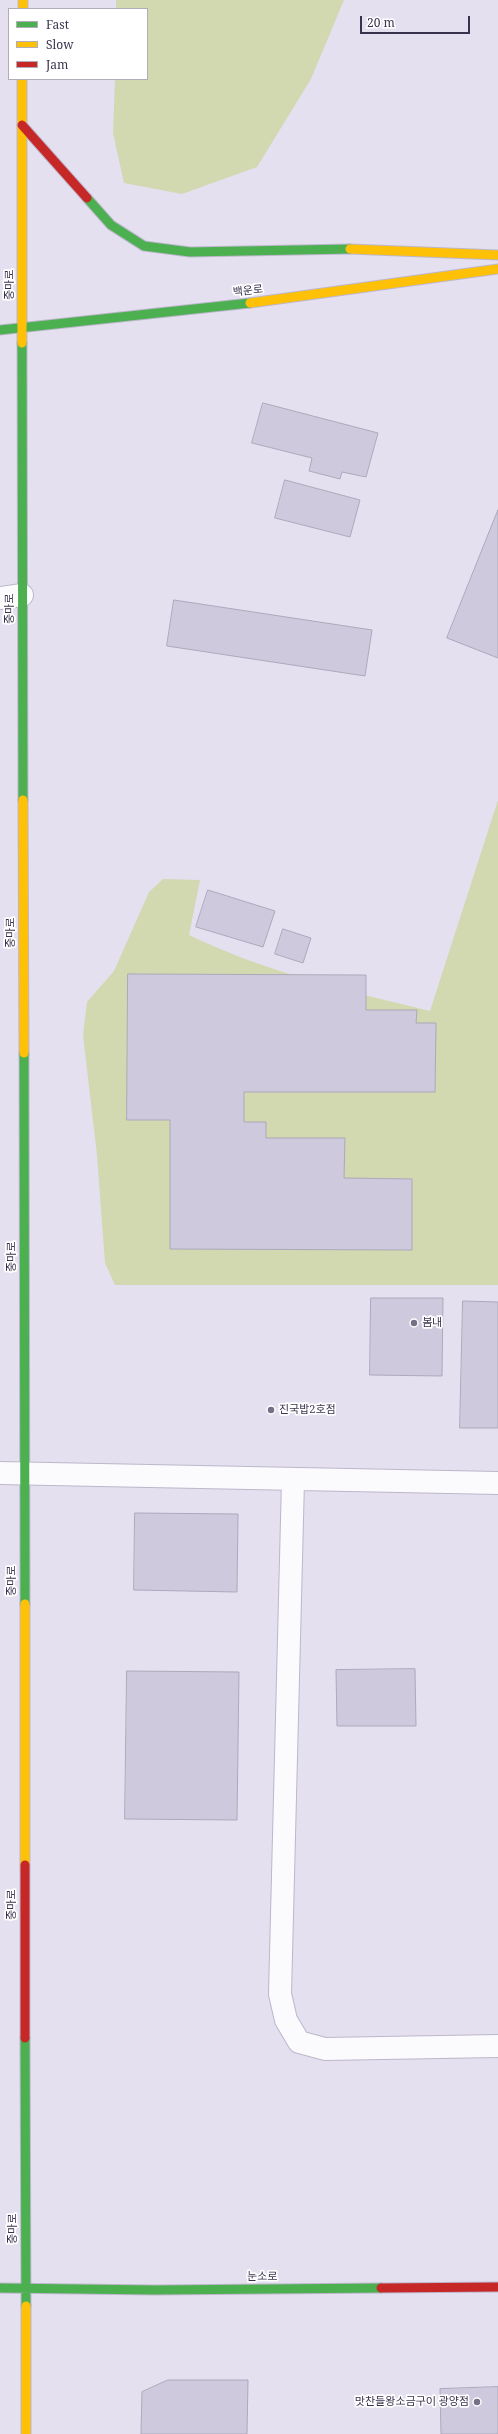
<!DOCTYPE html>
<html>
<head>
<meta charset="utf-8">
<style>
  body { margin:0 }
  #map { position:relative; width:498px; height:2434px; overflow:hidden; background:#e4e0f0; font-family:"Noto Serif",serif }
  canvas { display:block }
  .legend { position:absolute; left:8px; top:8px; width:140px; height:72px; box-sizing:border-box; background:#fff; border:1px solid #b0adb8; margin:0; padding:5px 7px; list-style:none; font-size:12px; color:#3a334e }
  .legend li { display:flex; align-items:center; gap:8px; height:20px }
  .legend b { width:20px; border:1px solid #b0adb8 }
  .scale { position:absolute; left:360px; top:16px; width:110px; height:18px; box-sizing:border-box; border:2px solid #3a334e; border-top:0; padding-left:5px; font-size:12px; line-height:14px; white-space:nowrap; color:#3a334e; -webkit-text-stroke:3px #fff; paint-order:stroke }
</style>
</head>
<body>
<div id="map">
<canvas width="498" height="2434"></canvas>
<ul class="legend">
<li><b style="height:5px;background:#4caf50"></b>Fast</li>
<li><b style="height:5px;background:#ffc107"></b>Slow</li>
<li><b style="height:5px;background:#c62828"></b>Jam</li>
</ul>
<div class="scale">20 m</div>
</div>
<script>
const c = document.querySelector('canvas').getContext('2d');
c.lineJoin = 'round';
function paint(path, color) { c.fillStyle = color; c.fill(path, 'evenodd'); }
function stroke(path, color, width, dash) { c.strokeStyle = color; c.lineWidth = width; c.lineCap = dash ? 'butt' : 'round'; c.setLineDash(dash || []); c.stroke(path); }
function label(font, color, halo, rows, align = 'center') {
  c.font = font + ' "Noto Serif","Noto Sans KR",serif'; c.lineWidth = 3.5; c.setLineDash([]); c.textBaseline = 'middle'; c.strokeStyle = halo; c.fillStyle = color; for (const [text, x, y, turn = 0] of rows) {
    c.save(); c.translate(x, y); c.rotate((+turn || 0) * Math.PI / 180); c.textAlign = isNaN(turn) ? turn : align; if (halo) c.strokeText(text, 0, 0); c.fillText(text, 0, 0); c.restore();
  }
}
const green = new Path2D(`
  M116 0H344L311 79 257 167 182 194 124 183 113 133 115 79H147V9H116Z
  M498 800V1285H115L105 1263 97 1155 83 1035 87 1002 114 971 149 892 163 879 200 880 189 935C265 972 348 991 430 1011Z`);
const building = new Path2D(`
  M263 403 378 433 366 477 342 472 340 479 309 471 312 458 252 443Z
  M285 480 360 500 350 537 275 518Z
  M498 510V658L447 638Z
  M174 600 372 630 365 676 167 646Z
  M208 890 275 911 263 947 196 927Z
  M283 929 311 938 303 963 275 954Z
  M128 974 366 975V1010H417L416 1023H436L435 1092H244V1122H266V1138H345L344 1178 412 1179V1250L170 1249V1120H127Z
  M371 1298H443L442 1376 370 1375Z
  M463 1301 498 1302V1428H460Z
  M135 1513 238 1514 237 1592 134 1590Z
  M415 1669 416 1726H337L336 1670Z
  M127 1671 239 1672 237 1820 125 1819Z
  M168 2380H248L247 2434H141L142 2392Z
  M498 2387V2434H441L440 2389Z`);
const street = new Path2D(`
  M0 598 22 595
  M0 1473 498 1483
  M293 1480 280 1994 286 2020 299 2042 325 2049 498 2046`);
const fast = new Path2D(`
  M87 198 111 225 144 246 190 252 350 249
  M0 330 250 303
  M22 343 23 800
  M24 1053 25 1604
  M25 2038 26 2306
  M0 2288 155 2290 381 2288`);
const slow = new Path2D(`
  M23 0V9
  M22 79V343
  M350 249 498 255
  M250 303 498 269
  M23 800 24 1053
  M25 1604V1865
  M26 2306V2434`);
const jam = new Path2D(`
  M22 125 87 198
  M25 1865V2038
  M381 2288 498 2287`);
const markers = [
  [414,1323,4,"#767087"],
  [271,1410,4,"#767087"],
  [477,2402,4,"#767087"]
];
const streetNames = [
  ["중마로",10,285,-90],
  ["백운로",248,291,-6],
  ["중마로",10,609,-90],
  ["중마로",11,933,-90],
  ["중마로",12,1257,-90],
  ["중마로",12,1581,-90],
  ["중마로",12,1905,-90],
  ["중마로",13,2229,-90],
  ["눈소로",262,2277]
];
const poiNames = [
  ["봄내",422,1323],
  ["진국밥2호점",279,1410],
  ["맛찬들왕소금구이 광양점",469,2402,"right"]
];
paint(green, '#d2d8b0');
paint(building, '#cec9dd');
stroke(building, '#ada8bb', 1);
stroke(street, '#bcb7cb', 24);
stroke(fast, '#bcb7cb', 11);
stroke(slow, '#bcb7cb', 11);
stroke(jam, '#bcb7cb', 11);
stroke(street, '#fbfafd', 22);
stroke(fast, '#4caf50', 9);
stroke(slow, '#ffc107', 9);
stroke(jam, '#c62828', 9);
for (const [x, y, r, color] of markers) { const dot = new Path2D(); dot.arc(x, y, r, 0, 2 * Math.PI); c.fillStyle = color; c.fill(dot); stroke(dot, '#fff', 1.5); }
label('11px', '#3a334e', '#fff', streetNames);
label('11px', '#3a334e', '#fff', poiNames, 'left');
</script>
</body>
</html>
